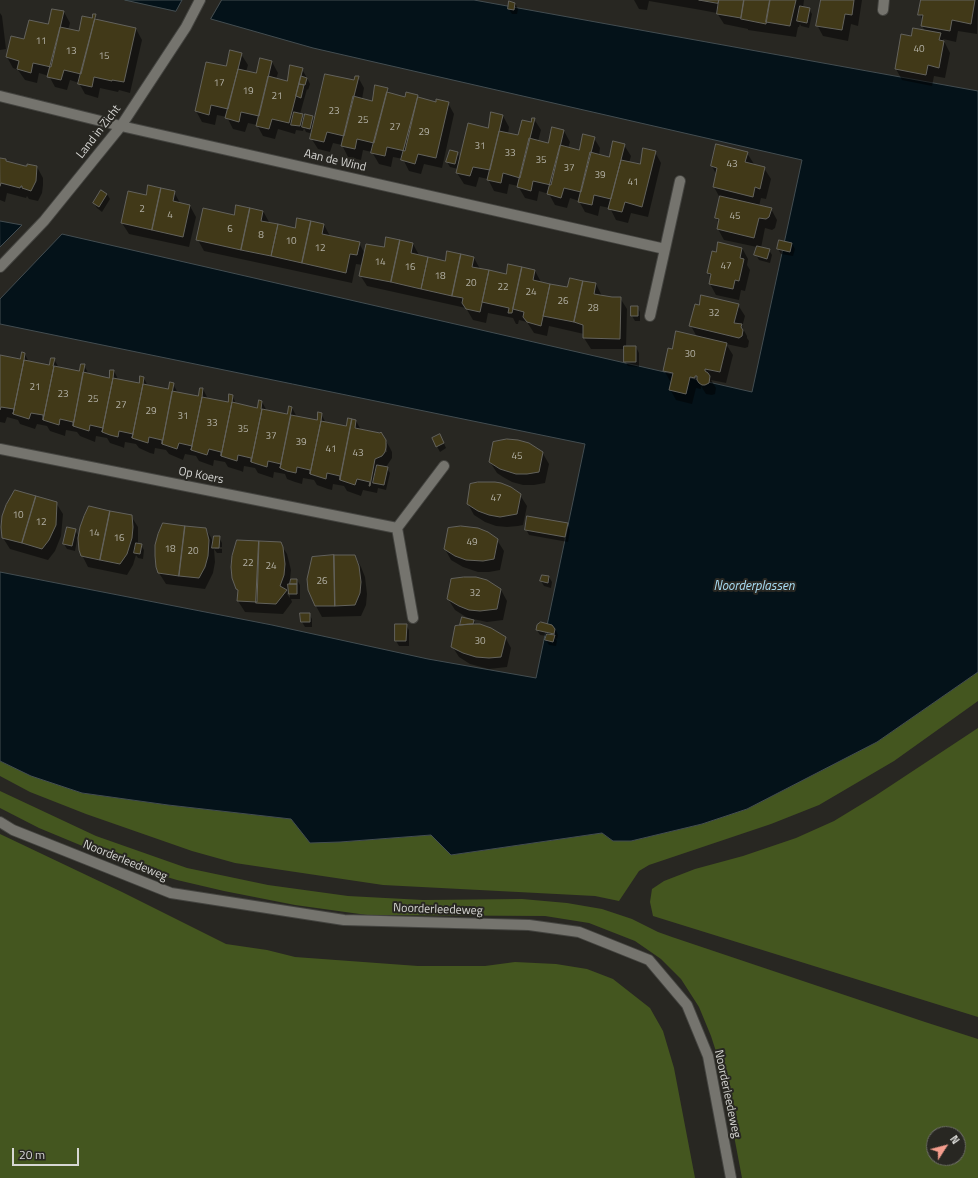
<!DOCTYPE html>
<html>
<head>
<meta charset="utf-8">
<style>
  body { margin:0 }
  #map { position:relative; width:978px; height:1178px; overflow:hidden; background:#282722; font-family:"Titillium Web",sans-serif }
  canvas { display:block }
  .north { position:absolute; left:926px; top:1126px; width:40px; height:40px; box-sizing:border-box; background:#282722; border:1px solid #6e6d69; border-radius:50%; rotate:54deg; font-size:11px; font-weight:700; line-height:16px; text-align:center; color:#d7d7d4 }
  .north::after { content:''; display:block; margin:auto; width:14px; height:18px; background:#f49d8d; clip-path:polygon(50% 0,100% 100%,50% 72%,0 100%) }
  .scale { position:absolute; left:12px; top:1148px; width:67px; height:18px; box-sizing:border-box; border:2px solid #d7d7d4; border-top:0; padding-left:5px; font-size:12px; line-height:14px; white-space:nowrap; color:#d7d7d4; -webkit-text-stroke:3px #282722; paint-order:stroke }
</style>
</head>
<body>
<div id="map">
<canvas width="978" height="1178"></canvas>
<div class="north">N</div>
<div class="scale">20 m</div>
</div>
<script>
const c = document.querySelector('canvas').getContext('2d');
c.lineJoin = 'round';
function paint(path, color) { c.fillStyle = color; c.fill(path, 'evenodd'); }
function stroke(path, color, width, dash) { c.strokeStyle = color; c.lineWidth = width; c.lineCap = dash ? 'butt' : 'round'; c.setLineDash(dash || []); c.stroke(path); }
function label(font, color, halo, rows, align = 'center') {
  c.font = font + ' "Titillium Web",sans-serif'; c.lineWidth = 4; c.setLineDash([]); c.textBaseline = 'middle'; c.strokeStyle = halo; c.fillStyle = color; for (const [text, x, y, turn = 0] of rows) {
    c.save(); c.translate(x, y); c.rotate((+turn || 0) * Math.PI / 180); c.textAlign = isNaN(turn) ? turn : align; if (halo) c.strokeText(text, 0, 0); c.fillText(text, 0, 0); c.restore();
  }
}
const green = new Path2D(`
  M978 672V701L894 761 819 805 771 824 649 865 639 871 619 901 595 896 383 885 235 863 192 851 86 814 30 792 0 776V761L32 776 82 793 168 805 291 819 340 842 431 835 451 855 602 833 613 841H631L702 824 747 809 877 742Z
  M978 728V1017L653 916 650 902 652 889 664 881 695 869 743 856 796 838 834 821 875 796Z
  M0 791 96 836 187 868 268 885 348 896 423 900 522 899 567 903 602 909 632 919 658 932 672 937 925 1022 978 1039V1178H742L721 1067 711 1036 699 1007 681 979 661 959 635 941 589 923 545 916 367 915 295 905 224 891 177 880 133 867 39 828 0 808ZM934 1134H958V1158H934Z
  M0 834 122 892 226 944 267 950 295 957 418 966H485L515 962 556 964 587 969 613 979 650 1008 663 1031 674 1068 695 1178H0Z`);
const water = new Path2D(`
  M125 0H182L176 11Z
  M222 0H474L978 91V672L877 742 747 809 702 824 631 841H613L602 833 451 855 431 835 340 842 310 843 291 819 168 805 82 793 31 776 0 761V572L272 625 428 659 536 678 585 444 0 324V299L62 234 752 392 802 160 313 48 211 19Z
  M0 221 22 225 0 247Z`);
const shadow = new Path2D(`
  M634 0H804L803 8 809 9 812 14 809 28 801 26 800 24 799 27H798L796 37 748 30V29L724 24 717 13 701 10 649 1 647 10 639 9Z
  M822 0H862L858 26 851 24 848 41 823 36 817 25Z
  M922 0H978L977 34 958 31 956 42 943 39 950 53 945 78 934 76 932 86 902 80 896 69 902 35 912 37 925 31 922 26 923 21 920 14Z
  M515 3 518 9 517 14H512L509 9Z
  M53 10 64 12 70 23 68 30 80 33 93 19 95 15 98 21 136 29 142 40 130 93 119 90 118 92 100 88 98 98 85 94 79 83 70 80 67 90 55 87 49 76 39 73 37 83 25 80 18 70 13 68 7 57 11 37 25 41 49 26Z
  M0 13 2 16 6 49 0 50Z
  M241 54 248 65 246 72 257 75 272 62 278 73 276 79 287 82 302 69 308 80 310 84 308 90 307 89 300 114 303 115 305 119 313 117 315 122 358 77 364 88 362 99 373 102 387 89 390 94 406 98 418 96 419 99 437 103H448L454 114 442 168 424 164 421 174 409 171 403 159 393 157 391 167 379 164 372 152 363 150 361 160 348 157 342 145 333 143 330 152 318 149 311 138 313 134 306 132 304 128 303 131 296 130 295 134 278 129 275 139 263 136 257 125 248 123 245 132 233 129 227 117 217 115 215 125 202 122 196 111 227 68Z
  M503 116 509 127 508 134 519 137 534 119 541 130 538 141 549 144 564 131 570 142 568 148 579 151 594 138 600 148 599 155 610 158 624 145 631 156 629 163 640 165 655 152 661 163 648 217 631 213 628 223 616 220 610 208 600 206 598 216 585 212 579 201 570 198 567 208 555 205 549 194 539 191 537 201 525 198 518 186 509 184 507 194 494 191 488 179 479 177 476 187 464 184 457 173 458 169 450 167 447 162 457 153 461 159 488 129Z
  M717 145 747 153 754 164 753 166 764 168 771 179 766 199 761 198 759 206 771 209 777 220 775 228 772 230 765 228 761 248 769 250 772 255 770 263 759 260 756 255 757 247 724 240 718 229 719 223 716 218 720 198 714 187 716 174 712 166Z
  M0 159 5 160 7 162 25 167H37L43 178V185L42 193 38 201 29 199 27 196 26 198 7 193 5 202 0 200Z
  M174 192 180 203 190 206 196 217 189 247 129 234 122 223 146 196Z
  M107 194 110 199 102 212 97 208 94 203Z
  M263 211 269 222 296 229 324 225 330 236 359 243 365 254 385 249 413 244 419 255 446 262 474 258 480 269 507 275 509 266 535 271 541 282 568 289 596 284 602 296 620 298 627 309 626 347H636L639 353V367L628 366 625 361V349H591L584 338V334L549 326 547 336 534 333 527 322 519 320 518 324H516L513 318 488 313 486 323 473 320 466 308 367 286 360 275 363 265 356 264 352 283 204 251 198 240 235 216Z
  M792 244 795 249 793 256 781 254 778 249Z
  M742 248 748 259 747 265 750 270 745 291 741 290 739 300 716 295 710 284 711 278 708 273Z
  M738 305 745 316 742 327 747 336V338L749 341 748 347 745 348 726 344 733 355 726 383 711 380 716 388 715 394 712 395 706 394 701 386V389L696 388 692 404 676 400 670 389 672 382 670 381 664 370 673 351 697 337 691 326Z
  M637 307 640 312V321H635L632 316Z
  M24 353 29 362 50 366 54 359 59 368 80 372 84 365 89 375 110 379 114 371 119 381 139 385 143 377 148 386 169 391 173 384 178 393 199 397 203 389 208 399 228 403 232 396 237 405 258 409 262 402 267 411 288 415 292 408 297 417 317 421 321 414 326 423 347 427 356 421 361 430 383 436 390 448 392 452V458L386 467 390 473 386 490 378 488 377 493 363 490 361 496 347 491 344 486 333 484 332 490 328 489 317 485 314 480 303 478 302 484 295 482 287 479 285 474 274 472 273 478 258 473 255 468 244 466 243 472 241 471 228 467 225 462 214 460 213 466 199 461 196 456 185 454 183 460 169 454 166 450 155 448 154 454 150 453 139 448 136 444 125 442 124 448 122 447 110 443 107 438 96 436 95 442 80 436 77 432 66 430 65 436 50 431 47 426 37 424 35 429 20 424 18 420 7 417 5 423 0 422V356L21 361ZM385 443H387V452H386Z
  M440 435 446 448 440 452 433 439Z
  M542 452 549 464 545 483 534 485H523L512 482 503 477 497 473 490 462Z
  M520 495 527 506 523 525 518 526 507 527 496 526 485 522 474 515 468 504Z
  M56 503 63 514 61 536 55 551 48 560 10 549 3 538Z
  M131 516 138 527V544L141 545 144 550 143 559 138 558 136 555 133 565 127 575 88 567 82 555Z
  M567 524 570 530 568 542 529 535 526 529Z
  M206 529 214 543 219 537 222 543V547H215V549H222V553H217L214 549 215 562 213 573 205 589 166 584 159 573Z
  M75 530 78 535 75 551 67 549 64 544Z
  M497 540 504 551 500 570 489 572H478L463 567 451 560 445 549Z
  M280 543 287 554 291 570 290 580H297L300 585V599H291L292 602 283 614 245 612 238 601 239 592 237 588ZM290 588V598L287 594Z
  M355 556 361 567 365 577 367 594 366 605 361 616 322 617 316 606Z
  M549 577 552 582 551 588 544 586 541 581Z
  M501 590 507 601 503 620 487 622 473 619 476 625 505 637 511 648 507 667 489 669 470 664 459 657 452 646 462 626 461 625 470 620 471 619 466 617 455 610 448 599Z
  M309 614 312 619V627H305L302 622Z
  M396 625H406L409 630V646H399L396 641Z
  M555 629 558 635 557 639 555 638 557 641 556 646 549 645 546 640 547 636 540 635 537 630Z`);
const building = new Path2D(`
  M699 0H719L718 3Z
  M719 0H744L741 18 717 14Z
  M744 0H770L766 24 741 19Z
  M770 0H796L790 26 766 22Z
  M821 0H854L852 15 845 14 842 30 816 26Z
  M921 0H975L971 24 952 20 950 31 921 26 923 15H918Z
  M509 1 515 3 514 10 508 9Z
  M800 6 810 8 807 23 797 21Z
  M52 9 64 11 51 67 33 63 31 73 17 69 19 61 6 57 11 36 24 39 29 20 48 24Z
  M93 14H96L81 74 64 70 61 80 47 77 60 27 79 31 82 16 92 18Z
  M95 19 136 28 124 82 112 80V81L94 77 92 87 78 84Z
  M913 28 941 33 939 40 944 41 939 68 928 65 926 75 895 69 901 34 911 36Z
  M230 50 242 53 228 109 211 105 209 115 195 111 206 62 226 66Z
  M260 58 272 61 259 116 241 112 239 122 225 118 238 69 256 73Z
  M290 65 303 68 289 123 272 119 269 129 256 126 268 76 287 81Z
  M325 74 354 80 355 76H359L344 136 327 132 324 142 310 139Z
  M301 76 307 78 305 85 299 84Z
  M299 84 304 85 301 98 296 96Z
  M375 85 388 88 374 143 357 139 355 149 341 146 353 96 372 101Z
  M387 92 405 97 406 92 418 95 405 151 387 147 385 156 371 153Z
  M418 97 436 102V99L449 102 436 158 418 154 415 164 401 160Z
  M294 112 303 114 300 126 291 125Z
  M491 112 503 115 490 170 473 167 470 176 456 173 468 123 488 128Z
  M305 114 313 116 310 129 302 127Z
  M532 118H535L520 178 503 173 501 183 487 180 499 131 518 135 522 120 531 122Z
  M552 127 564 130 551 185 533 181 531 191 517 187 529 138 548 143Z
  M583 134 595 137 581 192 564 188 561 198 547 194 560 145 579 150Z
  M613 141 625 144 611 199 594 195 592 205 578 202 590 152 609 157Z
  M716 144 748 152 745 162 765 167 760 189 755 187 753 197 713 187 717 168 711 166Z
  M643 148 656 151 642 207 625 202 622 212 608 209 621 160 640 164Z
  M450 150 458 152 455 164 446 162Z
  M0 158 6 159V161L25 166H27V164L37 166 36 181 31 191 22 188V186H21L20 188 1 183 0 186Z
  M148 185 161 188 152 230 121 223 128 191 146 195Z
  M161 188 175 191 173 201 190 205 183 237 152 230Z
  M101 190 107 194 99 207 93 203Z
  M720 196 772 208 769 217 766 219 759 218 754 238 717 229 719 219 715 218Z
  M236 205 250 208 241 250 196 240 203 208 234 215Z
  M250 208 263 211 261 221 278 224 271 256 241 250Z
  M297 218 311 221 302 263 271 256 278 224 295 228Z
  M311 221 324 224 322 234 360 242 357 255 350 254 346 273 302 263Z
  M386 237 400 240 391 282 359 276 366 244 384 247Z
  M400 240 413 243 411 253 428 257 421 289 391 282Z
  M779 240 792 243 790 252 777 249Z
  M718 242 742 248 740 258 744 259 739 281 735 280 733 289 709 284 711 274 707 273 712 251 716 252Z
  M757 246 770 249 767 259 754 255Z
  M447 251 461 254 452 296 421 289 428 257 445 261Z
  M461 254 474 257 472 267 489 270 480 312 466 309 462 303 463 298 452 296Z
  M508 264 522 267 512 313H508L509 308 482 302 489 270 506 274Z
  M522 267 535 270 533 280 550 284 541 326 527 322 523 317 524 312 513 309Z
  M570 278 583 281 574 322 543 316 550 284 567 287Z
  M583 281 596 283 594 294 612 297H621L620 339 583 338V325L574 322Z
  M701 295 739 304 734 323 742 324 741 327 743 330 742 336 739 338 689 326 695 304 699 305Z
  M631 306H638V316H631Z
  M676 331 727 343 720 372 705 369V371L708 373 710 376 709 383 705 385H702L699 383 697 380V376H695V378L690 377 686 394 669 390 673 373 663 371 668 348 672 349Z
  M624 346H636V362H624Z
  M22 352 25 353 24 360 13 414 14 409 1 407 0 410V355L20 359Z
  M51 358H55L53 366H54L43 420V415L31 413 29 419 13 414 24 360 49 365Z
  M81 364H85L73 426V422L60 419 59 425 43 420 54 366 79 371Z
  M110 370H114L113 378 102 432 103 428 90 425 89 431 73 426 83 372 109 378Z
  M140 376 144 377 143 384 132 438 133 434 119 431 118 437 110 435 102 432 113 378 139 383Z
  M170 382 174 383 162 444V440L149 437 148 443 132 438 143 384 168 389Z
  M200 388H203L202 397 191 450 192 446 179 443 177 449 162 444 172 391 198 396Z
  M229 394 233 395 232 402 221 456V452L209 449 207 455 191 450 202 397 228 402Z
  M259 400 262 401 261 409H262L251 462V458L238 455 237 461 221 456 232 402 257 408Z
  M289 406 292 407 280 468 281 464 268 461 267 467 251 462 262 409 287 414Z
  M318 412 322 413 321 421 310 474V470L297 467 296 473 287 471 280 468 291 415 317 420Z
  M348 418 352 419 340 480V476L327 473 326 479 310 474 321 421 346 426Z
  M352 419 356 420 355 428 380 433 381 432 386 440V447L385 452 382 456 375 459 370 486H369L370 482 357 479 355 485 340 480Z
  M440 434 444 443 436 447 432 438Z
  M507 439 518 440 529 443 543 452 539 472 527 474H516L500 469 489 462 493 442Z
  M377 465 388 467 384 485 373 483Z
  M478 482H495L501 483 511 487 521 494 517 514 500 517 489 515 478 511 467 504 470 484Z
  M15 490 36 496 22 543 2 538 1 527 2 516 6 505Z
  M36 496 57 502 56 525 49 540 42 549 22 543Z
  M89 506 110 511 100 560 81 556 79 550 78 538 80 527 84 516Z
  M110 511 132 515 133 527 132 538 127 554 120 564 100 560Z
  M527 516 568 523 565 537 525 530Z
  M163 523 185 526 179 576 158 573 156 567 155 556V545L158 534Z
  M185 526 206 528 209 540 208 556 205 567 199 578 179 576Z
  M461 526 478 528 488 532 498 539 494 559 483 561 466 560 455 556 444 549 448 528Z
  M67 527 76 529 72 546 63 544Z
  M214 536H220L219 548H212Z
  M237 540 259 541 257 602 237 601 238 590 236 589 232 578 231 567 232 556Z
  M259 541 281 542 283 547 285 564 284 575 280 586 287 590 276 604 256 603Z
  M136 543 142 544 140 554 134 553Z
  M334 555 335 606H315L308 590 307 579 312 557Z
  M334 555H355L359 566 361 582 360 593 355 605 335 606Z
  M542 575 549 576 548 583 540 581Z
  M464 577H476L487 580 501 589 497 609 480 611 469 610 459 606 447 599 451 579Z
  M291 579H297V584H290Z
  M288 584H297V594H289Z
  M300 613H310V622H301Z
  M462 617 474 620 473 624 460 625Z
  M541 622 552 625 555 629 554 634 536 630 537 625Z
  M395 624H407L406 641H395Z
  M469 624H480L491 628 506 637 501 657 489 658 476 657 463 653 451 647 455 626Z
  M547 634 555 635 553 642 545 640Z`);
const minor = new Path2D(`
  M883 10 884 0
  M0 96 121 126 665 249 650 316
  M665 249 680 181
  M0 267 44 221 121 126 186 27 200 0
  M0 449 397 528
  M413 618 397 528 444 466
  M0 822 13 830 171 893 344 920 529 925 579 932 649 960 687 1005 708 1056 731 1178`);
const numberNames = [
  ["11",41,42],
  ["40",919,50],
  ["13",71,52],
  ["15",104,57],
  ["17",219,84],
  ["19",248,92],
  ["21",277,97],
  ["23",334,112],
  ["25",363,121],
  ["27",395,128],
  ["29",424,133],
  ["31",480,147],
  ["33",510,154],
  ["35",541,161],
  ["43",732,165],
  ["37",569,169],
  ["39",600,176],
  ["41",633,183],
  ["2",142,210],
  ["4",170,216],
  ["45",735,217],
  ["6",230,230],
  ["8",261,236],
  ["10",291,242],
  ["12",320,249],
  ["14",380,263],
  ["47",726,267],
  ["16",410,268],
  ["18",440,277],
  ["20",471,284],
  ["22",503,288],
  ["24",531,293],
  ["26",563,302],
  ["28",593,309],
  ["32",714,314],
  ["30",690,355],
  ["21",35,388],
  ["23",63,395],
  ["25",93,400],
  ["27",121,406],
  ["29",151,412],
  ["31",183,417],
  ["33",212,424],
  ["35",243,430],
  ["37",271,437],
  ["39",301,443],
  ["41",331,450],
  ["43",358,454],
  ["45",517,457],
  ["47",496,499],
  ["10",18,516],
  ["12",41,523],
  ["14",94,534],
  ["16",119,539],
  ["49",472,543],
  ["18",170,550],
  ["20",193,552],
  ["22",248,564],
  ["24",271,567],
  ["26",322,582],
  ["32",475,594],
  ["30",480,642]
];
const streetNames = [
  ["Land in Zicht",99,132,-52],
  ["Aan de Wind",335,161,13],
  ["Op Koers",201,476,11],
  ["Noorderleedeweg",125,861,22],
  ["Noorderleedeweg",438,910,2],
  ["Noorderleedeweg",727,1094,78]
];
const waterNames = [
  ["Noorderplassen",754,587]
];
paint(green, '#44561f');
paint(water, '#041219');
stroke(water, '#434d51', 1);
paint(shadow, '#0007');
paint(building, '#413918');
stroke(building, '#63625c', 1);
stroke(minor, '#444440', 12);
stroke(minor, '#75746e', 10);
label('10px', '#b2b0a5', null, numberNames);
label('12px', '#d7d7d4', '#282722', streetNames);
label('italic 13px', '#a9ddf4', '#282722', waterNames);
</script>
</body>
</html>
